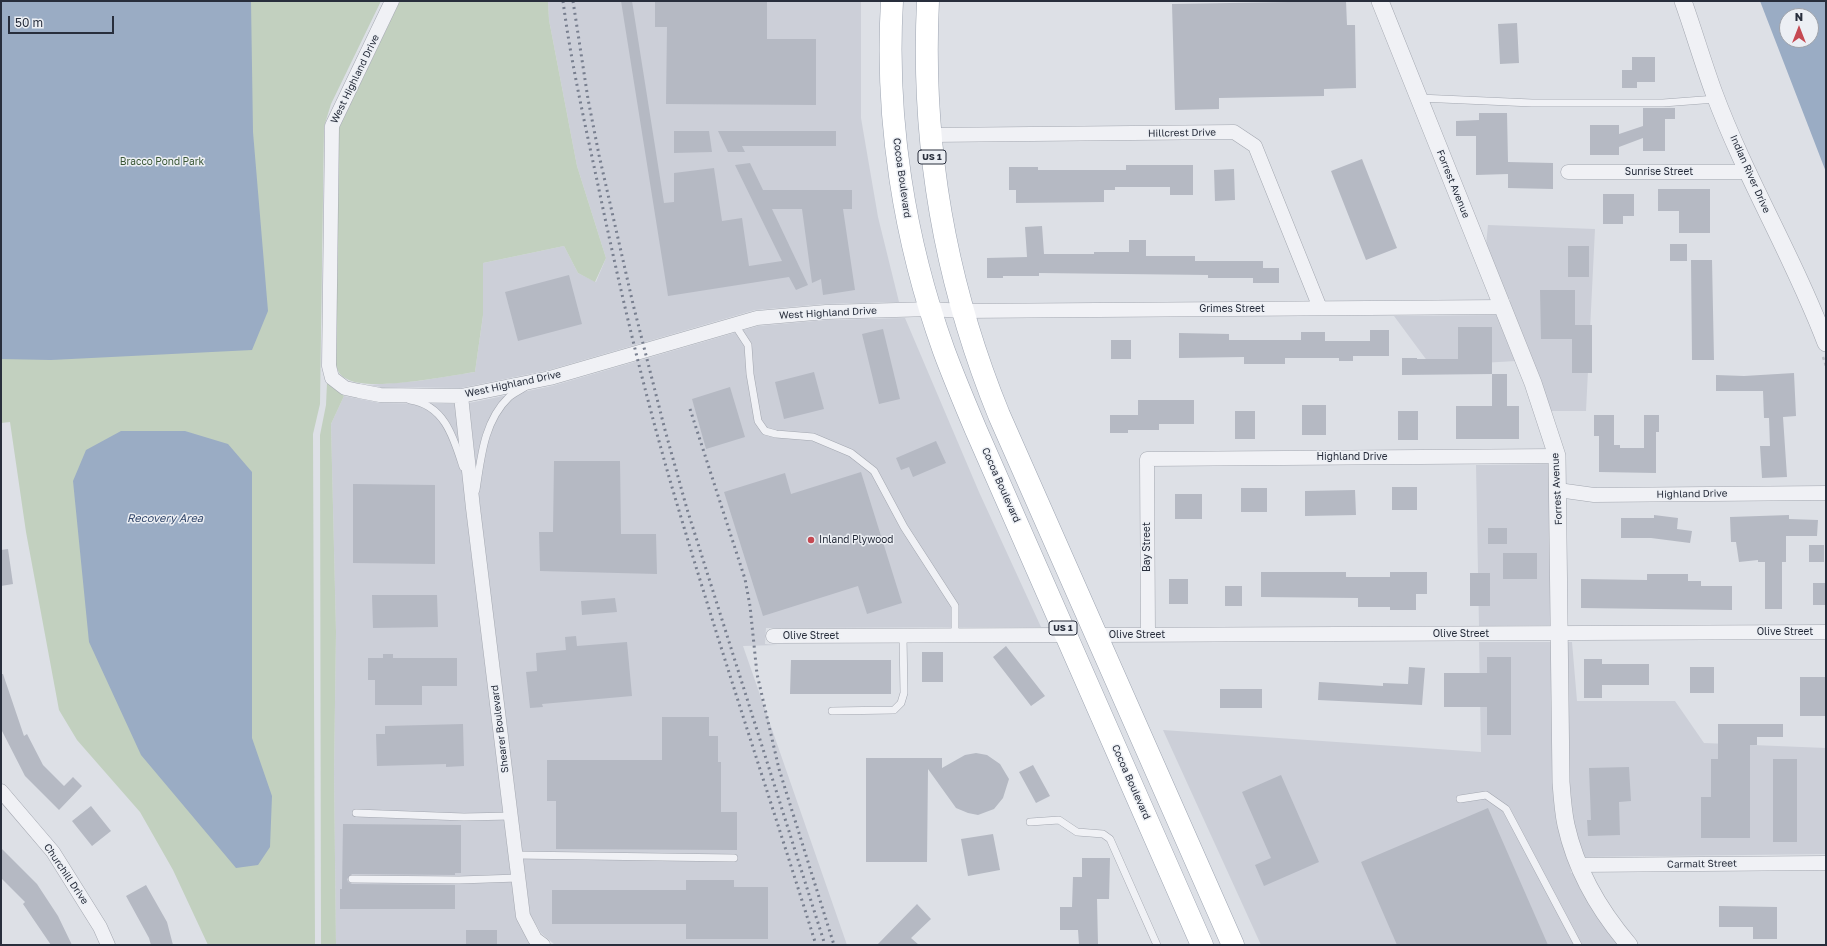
<!DOCTYPE html>
<html>
<head>
<meta charset="utf-8">
<style>
  body { margin:0 }
  #map { position:relative; width:1827px; height:946px; overflow:hidden; background:#dde0e6; font-family:"Golos Text",sans-serif }
  canvas { display:block }
  .frame { position:absolute; inset:0; border:2px solid #282e3c; pointer-events:none }
  .north { position:absolute; left:1779px; top:8px; width:40px; height:40px; box-sizing:border-box; background:#eceff4; border:1px solid #9ea2aa; border-radius:50%; rotate:0deg; font-size:11px; font-weight:700; line-height:16px; text-align:center; color:#282e3c }
  .north::after { content:''; display:block; margin:auto; width:14px; height:18px; background:#c54952; clip-path:polygon(50% 0,100% 100%,50% 72%,0 100%) }
  .scale { position:absolute; left:8px; top:16px; width:106px; height:18px; box-sizing:border-box; border:2px solid #282e3c; border-top:0; padding-left:5px; font-size:12px; line-height:14px; white-space:nowrap; color:#282e3c; -webkit-text-stroke:3px #eceff4; paint-order:stroke }
</style>
</head>
<body>
<div id="map">
<canvas width="1827" height="946"></canvas>
<div class="frame"></div>
<div class="north">N</div>
<div class="scale">50 m</div>
</div>
<script>
const c = document.querySelector('canvas').getContext('2d');
c.lineJoin = 'round';
function paint(path, color) { c.fillStyle = color; c.fill(path, 'evenodd'); }
function stroke(path, color, width, dash) { c.strokeStyle = color; c.lineWidth = width; c.lineCap = dash ? 'butt' : 'round'; c.setLineDash(dash || []); c.stroke(path); }
function label(font, color, halo, rows, align = 'center') {
  c.font = font + ' "Golos Text",sans-serif'; c.lineWidth = 3; c.setLineDash([]); c.textBaseline = 'middle'; c.strokeStyle = halo; c.fillStyle = color; for (const [text, x, y, turn = 0] of rows) {
    c.save(); c.translate(x, y); c.rotate((+turn || 0) * Math.PI / 180); c.textAlign = isNaN(turn) ? turn : align; if (halo) c.strokeText(text, 0, 0); c.fillText(text, 0, 0); c.restore();
  }
}
const built = new Path2D(`
  M548 1H861V118L878 217 899 302 825 304 755 310 549 370 461 388 381 387 368 385 418 381 475 372 483 315V263L564 246 578 273 596 282 606 258 577 166 549 20Z
  M1488 225 1595 229 1586 411H1551L1510 305V299H1507L1486 245Z
  M1498 315 1516 361 1431 366 1394 316Z
  M905 318 979 492 1041 627 766 628 765 644 778 645 743 646 847 945H555L541 933 530 914 480 507 469 403 552 386 758 326 826 320Z
  M344 396 380 403 455 404 467 517 516 917 531 945H336L334 773 336 632 331 424Z
  M1550 464 1552 625 1479 626 1476 465Z
  M1479 642H1552L1571 873H1574L1619 945H1261L1163 730 1481 752Z
  M1566 642H1572L1577 701H1675L1704 743 1826 748V854L1583 857 1573 823 1568 782Z`);
const green = new Path2D(`
  M1 1H381L331 104 324 127 320 404 313 434 315 945H208L173 870 140 812 77 740 59 710 26 532 10 422 1 423Z
  M400 1H548L549 20 577 166 606 258 595 282 578 273 564 246 483 263V315L475 372C449 376 368 392 347 379 340 376 338 372 336 365L339 128Z
  M327 383 344 396 331 424 336 632 334 773 336 945H321L320 435 326 405Z`);
const water = new Path2D(`
  M1 1H251L253 132 268 311 252 350 51 360 1 359Z
  M1760 1H1826V172ZM1787 16H1811V40H1787Z
  M121 431H185L228 444 252 472V738L272 796 270 847 258 865 236 868 141 755 89 642 73 481 86 450Z`);
const building = new Path2D(`
  M621 1H632L664 203 674 202V173L714 168 722 221 742 218 749 266 782 261 735 165 750 163 763 190H852V209H843L855 290 823 295 821 279 812 283 802 209H772L808 285 796 290 789 277 668 296Z
  M655 1H767V39H816V105L666 104 667 27H655Z
  M1346 1 1347 25H1355L1356 88 1324 89V96L1219 98V109L1175 110 1172 4Z
  M1517 23 1519 63 1500 64 1498 24Z
  M1632 57H1655V82H1637V88H1622V70H1632Z
  M1643 108H1675V119H1665V151H1643V138L1619 147V155H1590V125H1619V134L1643 126Z
  M1479 113H1507L1508 162 1553 163V189L1508 188V174L1476 175V136H1456V121L1479 120Z
  M674 131H709L712 152 674 153Z
  M718 131H836V146H742L745 152H728Z
  M1362 159 1397 248 1366 260 1331 171Z
  M1126 165H1193V195H1170V187H1115V190H1104V202L1016 203V190H1009V167H1038V170H1126Z
  M1234 169 1235 200 1215 201 1214 170Z
  M1658 189H1710V233H1679V211H1658Z
  M1603 194H1634V216H1623V224H1603Z
  M1042 226 1044 254H1094V252H1129V240H1146V256H1195V261H1263V268H1279V283H1253V278H1208V275L1039 273V276H1003V278H987V258L1027 257 1025 227Z
  M1670 244H1687V261H1670Z
  M1568 246H1589V277H1568Z
  M1691 260H1712L1714 360H1692Z
  M569 275 582 324 518 341 505 292Z
  M1540 290H1575V325H1592V373H1572V339H1541Z
  M1458 327H1492V374H1507V406H1519V439H1456V406H1492V374L1402 375V358H1417V359H1458Z
  M883 329 900 399 879 404 862 334Z
  M1370 330H1389V356H1353V361H1339V358H1285V364H1244V357L1179 358V333L1229 334V340H1301V332H1325V341H1370Z
  M1111 340H1131V359H1111Z
  M814 372 824 409 784 419 775 382Z
  M1794 373 1796 416 1783 417 1787 477 1762 478 1760 446H1770L1769 418H1764L1763 391H1716V375L1744 376Z
  M730 387 745 437 706 449 692 399Z
  M1138 400H1194V424H1159V430H1128V433H1110V415H1138Z
  M1302 405H1326V435H1302Z
  M1235 411H1255V439H1235Z
  M1398 411H1418V440H1398Z
  M1594 415H1614V445H1620V448H1644V415H1659V432H1656V473L1599 472V436H1594Z
  M936 441 946 463 913 477 909 467 901 470 896 458Z
  M554 461H620L621 534H656L657 574 540 571 539 532H553Z
  M861 472 902 603 867 614 858 586 763 616 724 492 785 473 791 494Z
  M353 484 435 485V564L353 563Z
  M1392 487H1417V510H1392Z
  M1241 488H1267V512H1241Z
  M1355 490 1356 515 1305 516V491Z
  M1175 494H1202V519H1175Z
  M1654 515 1678 518 1677 529 1692 531 1690 543 1651 538H1621V518H1654Z
  M1789 515V519L1818 520 1817 536H1786V562H1782V609H1765V562H1758V560L1739 562 1736 542H1731L1730 517Z
  M1488 528H1507V544H1488Z
  M1809 545H1824V562H1809Z
  M8 549 13 584 1 586V550Z
  M1503 553H1537V579H1503Z
  M1261 572H1346V577H1390V572H1427V594H1416V610H1390V607H1358V598L1261 597Z
  M1470 573H1490V606H1470Z
  M1647 574H1688V581H1701V586H1732V610L1581 608V579L1647 580Z
  M1169 579H1188V604H1169Z
  M1813 583H1826V605H1813Z
  M1225 586H1242V606H1225Z
  M372 595H437L438 627 373 628Z
  M615 598 617 612 582 615 581 601Z
  M576 636 577 646 627 642 632 696 542 704 543 707 530 708 526 672 537 671 536 653 566 650 565 637Z
  M1006 646 1045 696 1031 706 993 657Z
  M922 652H943V682H922Z
  M383 654H393V658H457V686H422V705H375V680H368V658H383Z
  M1487 657H1511V735H1487V707H1444V673H1487Z
  M1584 659H1602V664H1649V685H1602V698H1584Z
  M791 660H891V694H790Z
  M1409 667 1425 668 1422 705 1318 700 1319 682 1383 686V683L1408 684Z
  M1690 667H1714V693H1690Z
  M1 674H3L24 736 27 734 43 765 64 786 73 777 82 786 59 810 25 776 2 731Z
  M1800 677H1826V716H1800Z
  M1220 689H1262V708H1220Z
  M662 717H709V736H718V762H721V812H737V850L556 849V801H547V760H662Z
  M463 724 464 766 446 767V764L377 766 376 734H385V726Z
  M1718 724H1783V737H1757V745H1750V838H1701V797H1711V759H1718Z
  M976 753 987 755 1000 764 1009 779 1003 798 994 809 978 815 968 813 956 808 928 769 927 862H866V758H942V768L965 755Z
  M1773 759H1797V842H1773Z
  M1033 765 1050 796 1036 803 1019 772Z
  M1629 767 1631 801 1619 802 1620 835 1588 836 1587 820H1591L1589 768Z
  M1281 775 1319 862 1264 886 1255 865 1271 858 1242 792Z
  M91 806 111 831 92 846 72 821Z
  M1488 808 1548 945H1397L1361 862Z
  M343 824 461 825V873H455V875L352 874 347 879 348 882 352 884 455 885V909H340V889H342Z
  M993 834 1000 870 968 876 961 839Z
  M1 848 37 884 58 916 72 945H51L23 904 25 902 1 878Z
  M1082 858H1110L1109 899H1097L1098 944 1079 945 1078 930H1060V907H1072L1073 877H1082Z
  M686 880H734V887H768V939H686V924H552V890H686Z
  M146 885 167 922 173 945H151L149 938 126 896Z
  M917 904 931 919 911 938 919 945H877Z
  M1719 906 1777 907V939H1753V927H1719Z
  M466 930H497V945H466Z`);
const path = new Path2D(`
  M1823 357 1826 366`);
const service = new Path2D(`
  M1419 98 1532 103H1663L1716 99
  M735 325 748 345 750 374 758 421 765 431 776 434 813 437 851 453 874 471 904 527 955 606V635
  M410 400C445 405 454 439 463 467
  M476 490C481 457 484 421 509 397 514 393 520 390 525 387
  M832 711 894 710 901 703 904 693 903 636
  M1460 799 1486 795 1506 809 1578 945
  M356 813 464 817 511 816
  M1030 822 1059 820 1077 832 1103 834 1110 839 1157 945
  M516 855 734 858
  M352 879 459 880 518 878`);
const minor = new Path2D(`
  M392 1 332 126 329 366 332 378 345 388 359 391 380 395 461 396 550 378 757 318 826 312 931 309 962 311 1503 307
  M930 135 1234 132 1255 146 1320 308
  M1568 172H1749
  M461 396 473 508 523 916 535 939 543 945
  M1558 490 1594 495 1826 493
  M1097 635 1826 632
  M1148 635 1147 459 1557 456
  M773 636 1066 635
  M1 791 53 852 100 927 108 945
  M1578 865 1826 863`);
const tertiary = new Path2D(`
  M1380 1 1533 383 1557 456 1561 782C1562 796 1563 811 1566 825 1576 870 1599 910 1629 945
  M1683 1C1694 32 1703 63 1714 93 1746 179 1794 258 1826 343`);
const primary = new Path2D(`
  M892 1C885 119 904 240 944 351 954 378 965 404 976 430L1202 945
  M928 1C921 143 945 283 999 415L1233 945`);
const rail = new Path2D(`
  M563 1C571 63 585 124 598 185 621 295 647 405 680 514 723 658 771 801 816 945
  M573 1 588 99 599 155 633 304 665 430 687 509 825 945
  M690 409 745 579 750 606 757 674 779 769 834 945`);
const markers = [
  [811,540,4,"#c54952"]
];
const shields = [
  [932,157,28],
  [1063,628,28]
];
const shieldNames = [
  ["US 1",932,157],
  ["US 1",1063,628]
];
const streetNames = [
  ["West Highland Drive",355,79,-64],
  ["Hillcrest Drive",1182,133,-1],
  ["Sunrise Street",1659,172],
  ["Indian River Drive",1750,174,66],
  ["Cocoa Boulevard",902,178,82],
  ["Forrest Avenue",1453,184,68],
  ["Grimes Street",1232,309],
  ["West Highland Drive",828,313,-3],
  ["West Highland Drive",513,384,-12],
  ["Highland Drive",1352,457],
  ["Cocoa Boulevard",1001,485,66],
  ["Forrest Avenue",1557,489,-93],
  ["Highland Drive",1692,494,-1],
  ["Bay Street",1147,547,-90],
  ["Olive Street",1785,632],
  ["Olive Street",1461,634],
  ["Olive Street",1137,635],
  ["Olive Street",811,636],
  ["Shearer Boulevard",500,729,-97],
  ["Cocoa Boulevard",1131,782,66],
  ["Carmalt Street",1702,864,-1],
  ["Churchill Drive",66,874,56]
];
const parkNames = [
  ["Bracco Pond Park",162,162]
];
const poiNames = [
  ["Inland Plywood",819,540]
];
const waterNames = [
  ["Recovery Area",165,519]
];
paint(built, '#cccfd8');
paint(green, '#c2d0bf');
paint(water, '#9aacc4');
paint(building, '#b5b9c3');
stroke(service, '#a3a7b0', 8);
stroke(minor, '#a3a7b0', 15);
stroke(tertiary, '#a3a7b0', 18);
stroke(primary, '#9da4b1', 23);
stroke(path, '#bcbec5', 2.5, [3, 3]);
stroke(service, '#f0f1f5', 7);
stroke(minor, '#f0f1f5', 14);
stroke(tertiary, '#f0f1f5', 17);
stroke(primary, '#fff', 22);
stroke(rail, '#787f8f', 3, [2, 4]);
for (const [x, y, r, color] of markers) { const dot = new Path2D(); dot.arc(x, y, r, 0, 2 * Math.PI); c.fillStyle = color; c.fill(dot); stroke(dot, '#eceff4', 1.5); }
for (const [x, y, w] of shields) { const box = new Path2D(); box.roundRect(x - w / 2, y - 7, w, 14, 3); c.fillStyle = '#eceff4'; c.fill(box); stroke(box, '#282e3c', 1); }
label('bold 9px', '#282e3c', null, shieldNames);
label('10px', '#282e3c', '#eceff4', streetNames);
label('10px', '#3a5736', '#eceff4', parkNames);
label('10px', '#282e3c', '#eceff4', poiNames, 'left');
label('italic 11px', '#354a6d', '#eceff4', waterNames);
</script>
</body>
</html>
